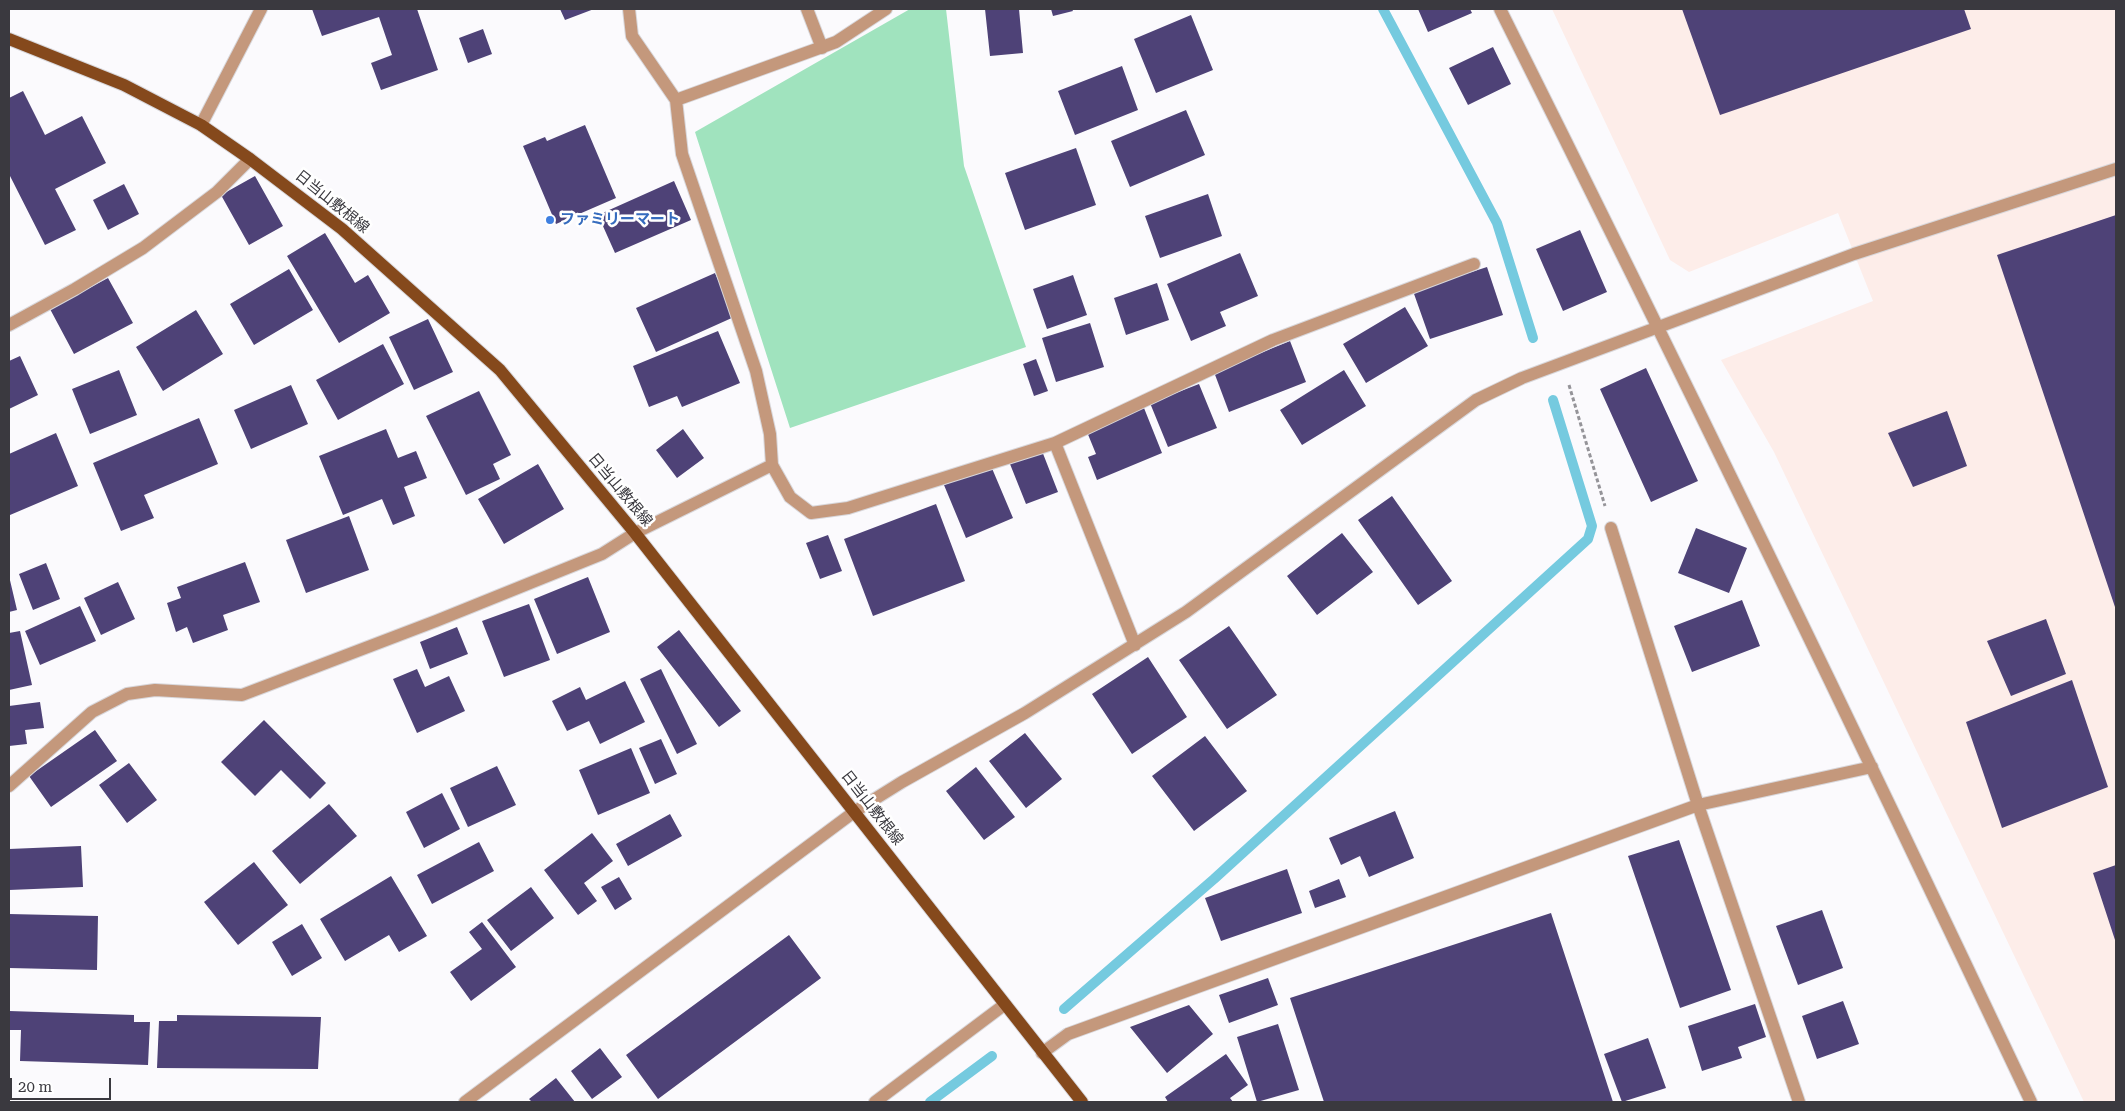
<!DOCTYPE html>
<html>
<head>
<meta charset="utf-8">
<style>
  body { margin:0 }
  #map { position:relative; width:2125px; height:1111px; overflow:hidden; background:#fbfafd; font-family:"Roboto Serif",serif }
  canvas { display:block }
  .frame { position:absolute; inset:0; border:10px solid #3a393f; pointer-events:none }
  .scale { position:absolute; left:10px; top:1078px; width:101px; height:22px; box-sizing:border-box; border:2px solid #3a393f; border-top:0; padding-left:6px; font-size:15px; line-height:18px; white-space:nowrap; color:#3a393f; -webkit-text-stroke:4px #fff; paint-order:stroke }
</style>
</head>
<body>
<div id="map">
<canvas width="2125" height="1111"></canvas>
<div class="frame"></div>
<div class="scale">20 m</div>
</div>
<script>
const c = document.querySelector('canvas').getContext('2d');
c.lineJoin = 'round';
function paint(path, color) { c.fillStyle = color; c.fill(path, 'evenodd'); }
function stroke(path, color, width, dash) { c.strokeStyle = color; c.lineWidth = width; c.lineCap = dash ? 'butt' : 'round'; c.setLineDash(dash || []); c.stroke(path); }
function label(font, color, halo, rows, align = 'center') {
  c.font = font + ' "Roboto Serif","Noto Sans JP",serif'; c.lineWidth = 5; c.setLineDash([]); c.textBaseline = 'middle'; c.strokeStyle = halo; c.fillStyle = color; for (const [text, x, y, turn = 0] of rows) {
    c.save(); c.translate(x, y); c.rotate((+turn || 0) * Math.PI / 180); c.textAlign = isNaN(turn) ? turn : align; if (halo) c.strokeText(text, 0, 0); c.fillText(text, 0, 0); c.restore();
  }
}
const industrial = new Path2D(`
  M1552 9H2116V1102H2084L1774 452 1721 360 1873 301 1838 213 1689 272 1670 260Z`);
const green = new Path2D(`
  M910 9H946L964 166 1026 347 790 428 695 132Z`);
const stream = new Path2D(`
  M1383 9 1497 223 1533 338
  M1064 1009 1214 879 1588 539 1592 526 1553 400
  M930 1102 992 1056`);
const building = new Path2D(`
  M312 9H417L438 70 381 90 371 63 392 55 379 17 322 36Z
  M560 9H594L565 20Z
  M985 9H1019L1023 53 990 56Z
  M1051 9H1072L1073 11 1053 16Z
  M1418 9H1470L1472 13 1428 32Z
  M1682 9H1964L1971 29 1720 115Z
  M1191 15 1213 70 1156 93 1134 39Z
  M483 29 492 54 468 63 459 38Z
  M1493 47 1511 84 1468 105 1449 68Z
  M1122 66 1138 110 1075 135 1058 91Z
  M23 91 45 135 82 116 106 163 55 189 76 230 45 245 9 174V98Z
  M1186 110 1205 155 1130 187 1111 141Z
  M585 125 616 198 556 224 523 146 545 137 547 141Z
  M1076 148 1096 205 1025 230 1005 173Z
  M255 176 283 226 249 245 221 195Z
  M674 181 691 220 615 253 598 215Z
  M124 184 139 214 108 230 93 200Z
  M1208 194 1222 236 1160 258 1145 216Z
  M2116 215V610L1997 255Z
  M1580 230 1607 292 1563 311 1536 249Z
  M325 233 355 283 368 275 390 313 339 343 287 256Z
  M1240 253 1258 296 1220 312 1226 326 1191 341 1167 284Z
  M1487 267 1503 315 1430 339 1413 291Z
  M289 269 313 310 254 345 230 304Z
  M715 273 734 317 656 352 636 308Z
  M1073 275 1087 315 1047 329 1033 289Z
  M108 278 133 323 74 354 50 309Z
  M1157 283 1169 320 1126 335 1114 298Z
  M1405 307 1428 346 1366 383 1343 344Z
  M196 310 223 354 163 391 136 347Z
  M428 319 453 372 414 390 389 337Z
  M1090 323 1104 367 1056 382 1042 338Z
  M718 331 740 383 682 407 677 396 649 407 633 366Z
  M1290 341 1306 382 1229 412 1214 372Z
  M383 344 404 384 338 420 316 380Z
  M20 356 38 395 9 409V361Z
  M1036 359 1048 391 1034 396 1023 364Z
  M1646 368 1698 481 1651 502 1600 389Z
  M119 370 137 415 90 434 72 389Z
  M1344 370 1366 406 1302 445 1280 410Z
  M1199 384 1217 428 1168 447 1150 403Z
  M291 385 308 424 251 449 234 410Z
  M479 391 511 455 493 464 500 479 466 495 426 416Z
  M1144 408 1162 453 1097 480 1088 457 1096 454 1087 432Z
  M1947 411 1967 466 1913 487 1888 433Z
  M199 418 218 464 144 495 154 518 121 531 93 463Z
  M386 429 398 458 416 451 427 478 404 487 415 516 393 525 382 499 343 515 319 456Z
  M683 429 704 458 677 478 656 450Z
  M56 433 78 486 10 515 9 454Z
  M1042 451 1058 492 1026 504 1010 464Z
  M538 464 564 509 504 544 478 499Z
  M991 466 1013 518 966 538 944 485Z
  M1392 496 1452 581 1418 605 1358 520Z
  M936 504 965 581 873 616 844 539Z
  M349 516 369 570 306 593 286 540Z
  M1696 528 1747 548 1729 593 1678 573Z
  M1342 533 1373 572 1317 615 1287 576Z
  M828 535 842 571 820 579 806 543Z
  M245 562 260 602 223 615 228 630 193 643 187 627 176 632 167 603 181 598 177 587Z
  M46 563 60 599 33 610 19 574Z
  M9 576 17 610 9 612Z
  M588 577 610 632 557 654 534 599Z
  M118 582 135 619 101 635 84 598Z
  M1742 600 1760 646 1692 672 1674 626Z
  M529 604 550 660 504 677 482 621Z
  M80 606 96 641 40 665 25 631Z
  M2046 619 2066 674 2011 696 1987 641Z
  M1229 626 1277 695 1227 729 1179 660Z
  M457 627 468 654 430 669 420 642Z
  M679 630 741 711 719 727 657 647Z
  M20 631 32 685 9 690V633Z
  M1148 657 1187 717 1132 754 1092 694Z
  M417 669 425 687 449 676 465 711 417 733 393 679Z
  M661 669 697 744 677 754 640 679Z
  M2072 680 2108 787 2002 828 1966 722Z
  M625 681 645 722 600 744 589 721 567 731 552 701 580 687 586 700Z
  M40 702 44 728 25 730 27 744 9 746V706Z
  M264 720 326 783 310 799 281 770 255 796 221 762Z
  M95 730 117 761 51 807 29 776Z
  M1025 733 1062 779 1026 808 989 761Z
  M1205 736 1247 791 1194 831 1152 776Z
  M661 739 677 774 655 784 639 748Z
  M631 748 650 793 598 815 579 770Z
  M129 763 157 800 127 823 99 785Z
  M497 766 516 805 468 827 450 788Z
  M976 767 1015 817 984 840 946 791Z
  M442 793 460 829 424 848 406 812Z
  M329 804 357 836 300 884 272 851Z
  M1395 811 1414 858 1369 877 1360 856 1341 865 1329 838Z
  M670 814 682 836 628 866 616 844Z
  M592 833 613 861 584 883 597 901 578 915 544 870Z
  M1679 840 1731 990 1680 1008 1628 856Z
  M479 842 494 871 432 904 417 875Z
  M81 846 83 887 9 890V849Z
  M254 862 288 905 238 945 204 902Z
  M2116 865V943L2093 873Z
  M1287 869 1302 913 1221 941 1205 898Z
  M391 876 427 936 399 952 389 935 345 961 320 919Z
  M619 877 632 899 615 910 601 887Z
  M1339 879 1346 897 1315 908 1309 891Z
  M531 887 554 918 511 951 487 920Z
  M1822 910 1843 968 1798 985 1776 926Z
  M1551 913 1613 1102H1324L1290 998Z
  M9 914 98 916 97 970 9 968Z
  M482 922 516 967 471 1001 450 972 482 949 469 932Z
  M302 924 322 958 292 976 272 942Z
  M789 935 821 978 658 1099 626 1055Z
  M1268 978 1278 1005 1229 1023 1219 995Z
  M1843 1001 1859 1044 1817 1059 1802 1016Z
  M1755 1004 1766 1037 1738 1047 1742 1058 1702 1071 1688 1026Z
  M1189 1005 1213 1034 1167 1073 1130 1027Z
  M9 1011 134 1015V1022H150L148 1065 20 1061 21 1030H9Z
  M177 1015 321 1017 318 1069 157 1068 159 1021H177Z
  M1278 1024 1299 1090 1257 1102 1237 1037Z
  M1648 1038 1666 1088 1622 1102 1604 1054Z
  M600 1048 622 1077 592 1099 571 1071Z
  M1226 1054 1248 1085 1230 1098 1233 1102H1168L1165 1097Z
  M556 1078 575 1102H532L529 1099Z`);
const path = new Path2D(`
  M1569 385 1605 506`);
const minor = new Path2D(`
  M629 9 632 36 676 100 682 154 756 371 770 434 772 465
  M807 9 822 48
  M1500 9C1681 371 1858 736 2031 1102
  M676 100 836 42 886 9
  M201 125 261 9
  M9 325 75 289 143 248 217 192 250 159
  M1055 443 1135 645
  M1611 528 1698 805 1799 1102
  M9 786 92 712 127 694 155 690 242 695 436 621 602 554 635 533 772 465 790 497 811 513 848 508 1055 443 1273 340 1474 264
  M1042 1053 1068 1034 1698 805 1872 767
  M465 1102 854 812 902 782 1025 713 1186 612 1476 400 1522 378 1854 254 2116 169
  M875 1102 1004 1005`);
const major = new Path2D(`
  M9 39 124 85 201 125 250 159 342 229 500 370 635 533 1082 1102`);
const markers = [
  [550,220,5,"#3f7fe0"]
];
const streetNames = [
  ["日当山敷根線",332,202,39],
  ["日当山敷根線",620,490,50],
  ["日当山敷根線",872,808,52]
];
const shopNames = [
  ["ファミリーマート",560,220]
];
paint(industrial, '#fdede9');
paint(green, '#a0e3be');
stroke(stream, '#75cadf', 10);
paint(building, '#4e4277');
stroke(minor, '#d8d7db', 14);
stroke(major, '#d8d7db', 14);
stroke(path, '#959499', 3, [4, 2.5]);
stroke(minor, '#c4987c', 12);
stroke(major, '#85491c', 12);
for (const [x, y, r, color] of markers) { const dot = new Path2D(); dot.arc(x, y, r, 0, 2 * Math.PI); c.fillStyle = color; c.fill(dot); stroke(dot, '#fff', 2); }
label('15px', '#3a393f', '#fff', streetNames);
label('bold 15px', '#366cbe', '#fff', shopNames, 'left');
</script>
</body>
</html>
